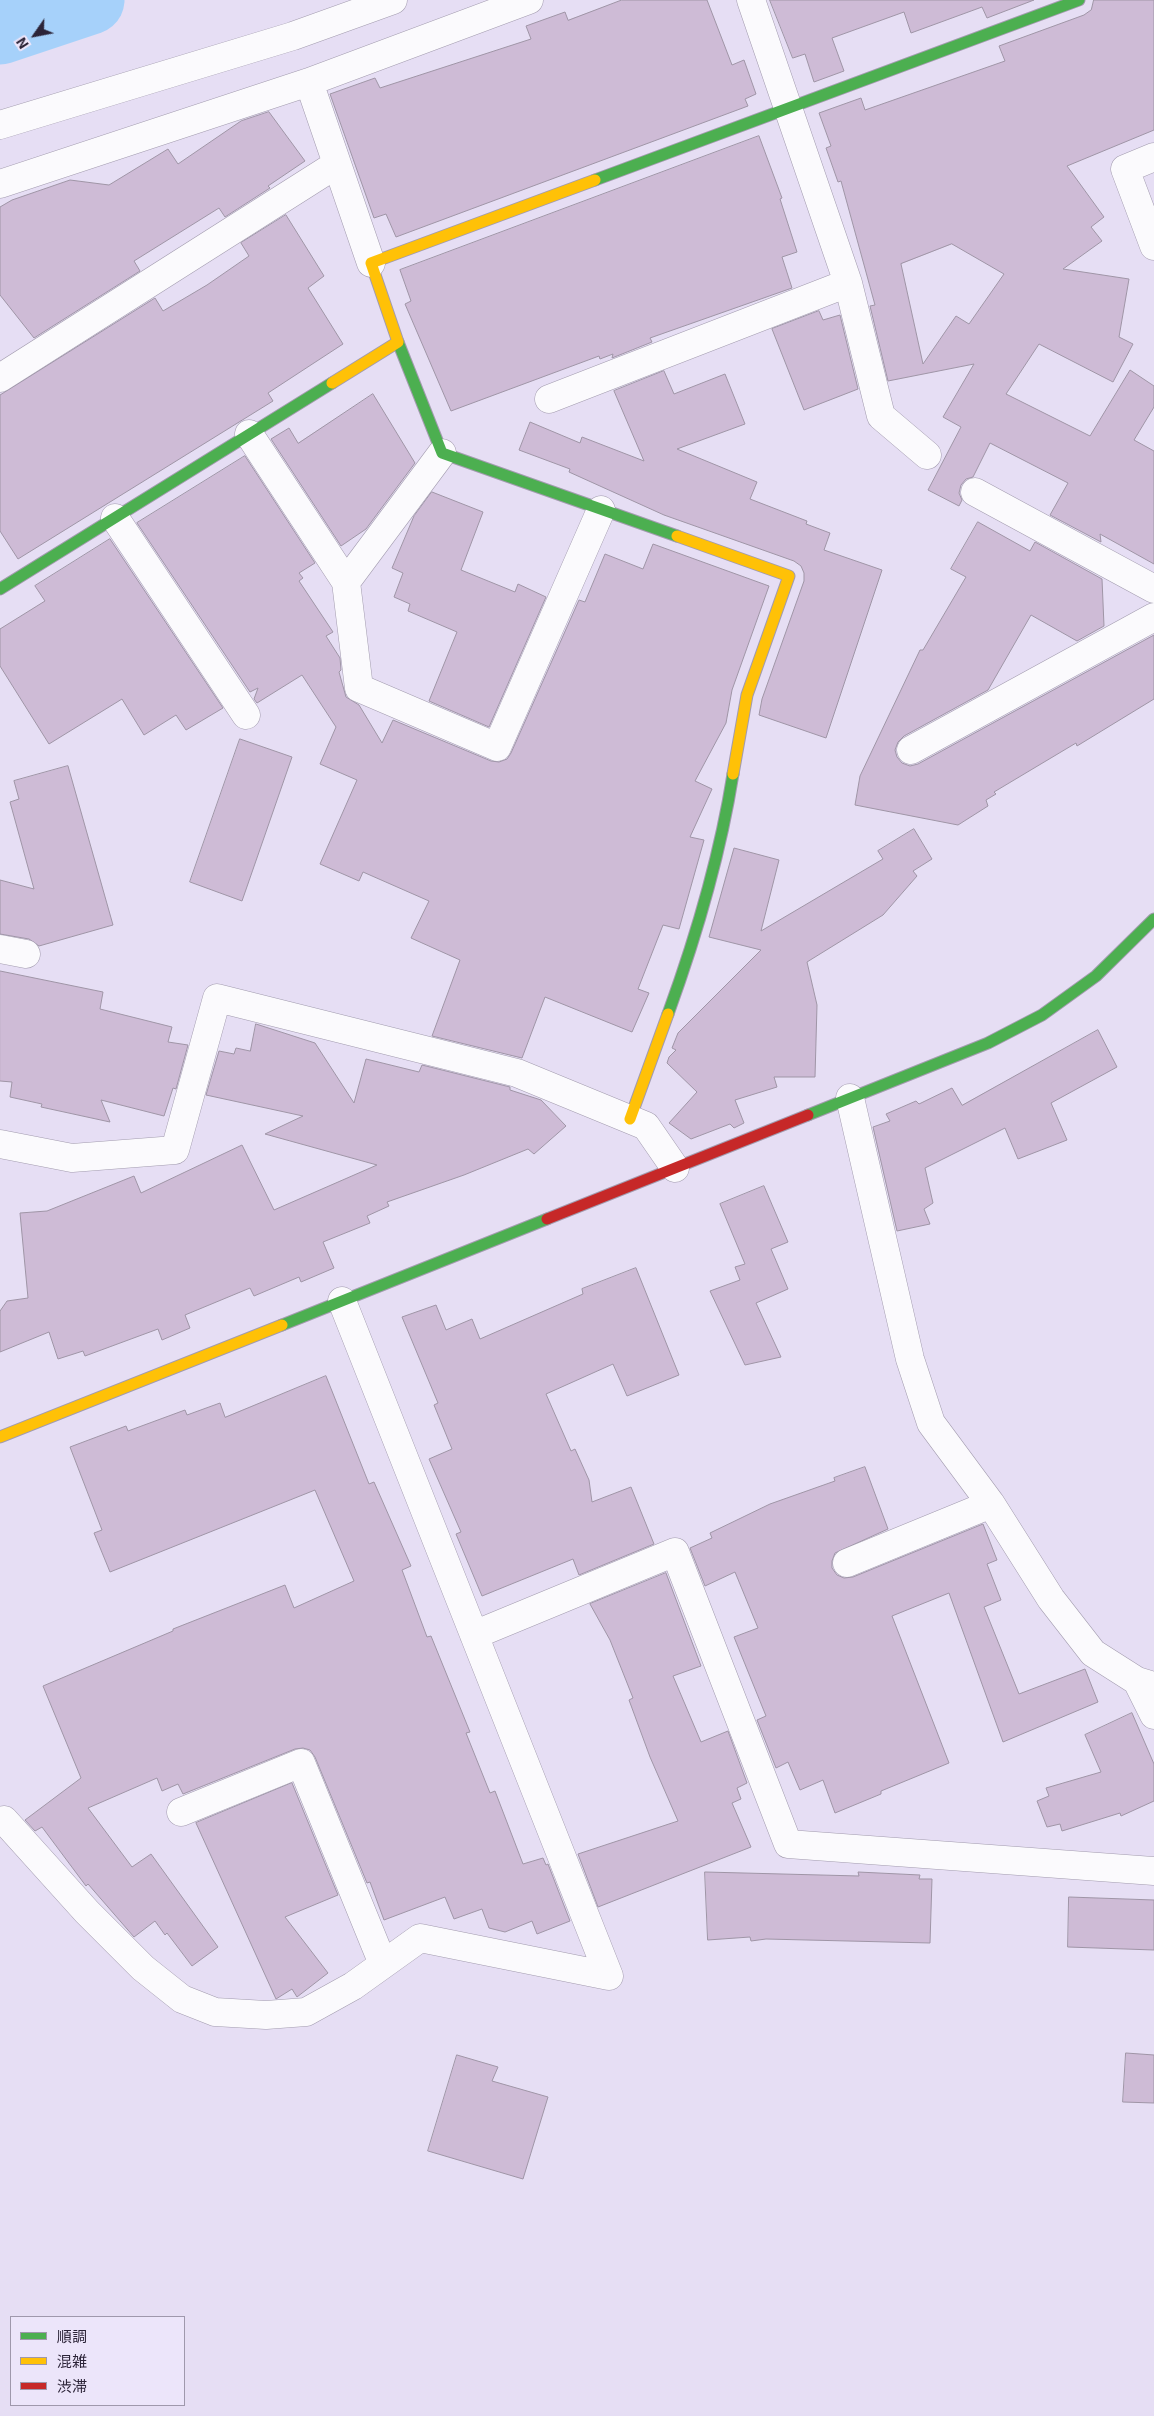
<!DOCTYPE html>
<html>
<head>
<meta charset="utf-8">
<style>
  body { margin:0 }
  #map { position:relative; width:1154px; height:2416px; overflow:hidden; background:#e6def4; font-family:"Exo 2","Noto Sans JP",sans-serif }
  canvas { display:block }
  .legend { position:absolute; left:10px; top:2316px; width:175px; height:90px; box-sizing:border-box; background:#ece5fa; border:1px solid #9f98ac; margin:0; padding:6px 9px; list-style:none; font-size:15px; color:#2c2438 }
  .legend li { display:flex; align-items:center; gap:10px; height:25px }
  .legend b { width:25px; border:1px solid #9f98ac }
  .north { position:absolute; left:10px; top:10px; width:50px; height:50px; -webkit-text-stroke:4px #ece5fa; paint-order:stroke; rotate:237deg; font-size:14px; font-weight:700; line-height:20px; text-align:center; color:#2c2438 }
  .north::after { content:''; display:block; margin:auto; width:18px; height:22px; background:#2c2438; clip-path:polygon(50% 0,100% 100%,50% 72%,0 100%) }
</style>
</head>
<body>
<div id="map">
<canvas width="1154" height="2416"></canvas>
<ul class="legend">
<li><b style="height:6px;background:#4caf50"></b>順調</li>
<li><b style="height:6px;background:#ffc107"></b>混雑</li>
<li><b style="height:6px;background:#c62828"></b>渋滞</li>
</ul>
<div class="north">N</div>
</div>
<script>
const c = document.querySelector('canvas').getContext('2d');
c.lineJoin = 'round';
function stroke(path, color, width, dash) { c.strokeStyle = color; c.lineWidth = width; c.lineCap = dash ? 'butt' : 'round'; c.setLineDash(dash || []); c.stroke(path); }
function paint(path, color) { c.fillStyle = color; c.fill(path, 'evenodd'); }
const river = new Path2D(`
  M0 30 90 0`);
const building = new Path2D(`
  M622 0H707L732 65 744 60 756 94 745 99 748 106 396 237 386 214 374 218 330 94 375 78 380 88 531 39 526 26 565 12 568 20Z
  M770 0H1034L987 18 982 7 911 33 904 12 832 38 844 71 814 82 805 54 793 58Z
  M1094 0H1154V130L1067 166 1104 217 1091 227 1102 241 1063 269 1129 279 1119 337 1133 344 1113 382 1039 344 1006 394 1090 436 1130 370 1154 386V407L1134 440 1154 451V564L1100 534 1101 542 1050 515 1068 483 990 443 973 477 966 479 961 485 959 493 962 500 959 506 928 490 961 427 943 417 974 364 888 381 870 306 875 305 841 181 838 182 826 148 831 146 819 113 861 98 865 110 1005 61 999 46 1084 15 1091 10ZM952 244 1004 274 969 324 956 316 923 364 901 264Z
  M269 112 305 161 268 186 270 188 225 217 219 208 134 261 140 271 34 338 0 295V207L12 200 70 180 109 185 168 149 178 164 241 121Z
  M759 136 782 198 780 199 797 252 782 257 792 288 650 338 652 342 612 358 613 354 600 359 599 356 451 411 405 304 411 301 400 270Z
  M286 215 324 276 308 288 343 344 268 393 273 401 18 559 0 531V395L155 298 163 311 207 285 249 256 241 243Z
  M819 311 823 320 840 315 858 389 804 410 772 329Z
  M664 371 674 394 725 374 745 424 677 449 757 482 750 499 807 521 806 524 830 533 824 550 882 570 826 738 759 715 762 699 804 581V573L801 566 794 561 664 515 569 472 570 469 519 450 530 422 580 443 582 437 644 461 614 391Z
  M373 394 415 463 366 529 341 546 271 439 289 428 298 443Z
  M245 456 315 563 299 573 303 578 299 581 333 632 326 636 340 658 341 670 339 672 346 697 359 705 382 743 393 720 491 761 499 762 507 759 511 753 579 600 585 602 605 554 643 569 653 544 769 586 732 690 726 723 695 781 712 789 690 837 704 840 679 929 663 925 638 989 649 993 632 1032 545 997 522 1058 432 1036 460 960 411 938 429 901 363 872 359 881 320 864 357 780 320 764 336 727 302 675 257 703 254 699 258 688 250 692 137 523Z
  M432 492 483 512 461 570 515 592 518 584 546 597 489 727 429 701 457 632 408 611 410 604 394 597 403 573 392 568 414 516Z
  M978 522 1030 551 1035 542 1102 579 1104 626 1077 641 1031 615 988 690 904 736 898 742 895 750 897 757 902 763 910 766 918 764 1154 635V699L1077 746 1076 743 994 792 996 794 986 800 988 806 958 825 855 805 860 776 920 650H923L966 577 951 569Z
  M110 539 223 708 186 730 176 715 144 735 122 699 49 744 0 666V629L45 601 35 586Z
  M240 739 292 757 242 901 190 882Z
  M68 766 113 925 39 946 29 939 0 934V880L34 889 10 802 19 799 14 781Z
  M914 829 932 859 913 871 917 876 883 915 807 962 817 1005 815 1077H774L777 1087 735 1100 744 1123 734 1128 730 1124 691 1139 669 1123 697 1092 667 1063 669 1057 676 1050 672 1048 678 1033 761 950 709 937 734 848 779 860 761 931 883 859 878 851Z
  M0 971 103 992 100 1009 172 1027 168 1042 188 1045 176 1089 173 1088 164 1116 101 1100 110 1122 41 1107 42 1104 10 1097 12 1082 0 1081Z
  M256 1024 315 1043 354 1103 366 1059 419 1072 422 1065 510 1087V1090L541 1100 566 1126 534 1154 528 1149 464 1175 387 1202 389 1206 367 1216 370 1223 323 1242 334 1268 301 1282 299 1277 254 1296 250 1288 185 1315 190 1328 162 1340 158 1329 85 1356 83 1351 58 1359 49 1332 0 1352V1311L7 1301 28 1298 20 1213 47 1211 134 1176 141 1193 242 1145 274 1210 377 1165 265 1134 303 1116 206 1095 219 1051 234 1054 236 1048 250 1051Z
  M1098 1030 1117 1067 1051 1103 1067 1140 1018 1159 1005 1128 925 1168 933 1203 924 1209 930 1224 897 1231 873 1127 890 1121 886 1114 916 1101 919 1104 952 1088 962 1105Z
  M764 1186 788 1242 771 1249 788 1289 756 1303 781 1357 745 1365 710 1291 740 1280 735 1267 745 1264 720 1204Z
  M636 1268 679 1375 627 1396 613 1364 546 1394 571 1451 575 1449 589 1480 592 1502 631 1487 654 1544 579 1575 573 1559 482 1596 456 1534 461 1532 429 1459 452 1449 434 1405 438 1403 402 1317 436 1305 446 1330 472 1319 480 1339 583 1294 582 1289Z
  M326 1376 369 1484 374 1482 411 1566 402 1570 427 1637 431 1636 470 1732 466 1733 490 1793 495 1791 523 1864 543 1858 546 1865 548 1864 570 1921 537 1934 532 1921 505 1932 489 1928 482 1909 454 1919 445 1897 384 1920 370 1882 367 1883 315 1757 310 1750 303 1748 295 1749 183 1794 178 1784 162 1791 157 1778 88 1808 132 1867 151 1854 218 1947 192 1966 167 1933 165 1935 155 1921 134 1937 88 1884 86 1886 42 1827 35 1831 25 1820 81 1778 43 1686 173 1631V1629L285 1585 294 1608 354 1581 315 1490 110 1572 94 1533 102 1530 70 1447 126 1426 128 1431 185 1410 187 1415 220 1403 225 1417Z
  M865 1467 888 1529 835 1553 832 1561V1568L837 1575 844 1578 853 1577 983 1524 997 1560 987 1564 1001 1600 984 1607 1019 1694 1085 1669 1098 1702 1003 1742 949 1593 892 1616 949 1763 881 1791V1794L835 1813 823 1780 800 1790 788 1762 776 1768 757 1720 766 1716 734 1637 758 1628 735 1572 705 1586 690 1548 712 1538 710 1533 770 1504 835 1481 834 1478Z
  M666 1573 701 1666 673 1676 701 1742 728 1731 747 1783 737 1788 741 1799 732 1803 751 1847 598 1907 578 1854 678 1821 650 1757 629 1700 633 1698 610 1640 590 1604Z
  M1132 1713 1154 1764V1801L1121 1816 1120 1813 1062 1831 1060 1824 1047 1827 1037 1801 1049 1796 1046 1788 1101 1772 1085 1735Z
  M292 1783 338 1895 285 1917 328 1973 297 1997 292 1989 276 1999 196 1823Z
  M705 1872 859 1876 858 1872 920 1875 919 1879H932L930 1943 766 1939 751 1941 750 1937 708 1940Z
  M1069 1897 1154 1900V1950L1068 1947Z
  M1126 2053 1154 2055V2103L1123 2102Z
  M457 2055 498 2067 492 2081 548 2097 523 2179 428 2151Z`);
const street = new Path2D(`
  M751 0 848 283 881 416 927 455
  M309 82 371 263
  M0 125 293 36 393 0
  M1154 157 1125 169 1154 246
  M0 184 309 82 529 0
  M0 378 337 164
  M549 399 848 283
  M249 434 346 582
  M442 453 346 582 359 688 497 747 601 510
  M975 492 1154 589
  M115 518 246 715
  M911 750 1154 617
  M0 949 26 954
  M850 1098 910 1359 931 1423 991 1504 1051 1599 1093 1653 1137 1681 1154 1686
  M0 1144 72 1158 175 1150 217 998 517 1073 646 1126 675 1168
  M342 1301 609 1976
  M847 1563 991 1504
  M474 1635 675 1552 788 1844 1154 1871
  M1137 1681 1154 1715
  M181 1812 301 1763 383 1964
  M4 1820 87 1912 143 1968 182 1999 215 2012 266 2015 306 2012 353 1986 420 1938 609 1976`);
const fast = new Path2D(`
  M595 180 1079 0
  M398 342 442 453 677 536
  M0 589 332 383
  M668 1014C696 937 720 856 733 774
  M808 1115 988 1043 1042 1015 1096 976 1154 919
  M282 1325 547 1219`);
const slow = new Path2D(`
  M332 383 398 342 371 263 595 180
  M677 536 789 576 747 695 733 774
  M630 1119 668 1014
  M0 1437 282 1325`);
const jam = new Path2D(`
  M547 1219 808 1115`);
stroke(river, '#a6d1fa', 69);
paint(building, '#cebbd6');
stroke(building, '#9f95a6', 1);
stroke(street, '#a29bae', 29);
stroke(fast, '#a29bae', 13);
stroke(slow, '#a29bae', 13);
stroke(jam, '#a29bae', 13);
stroke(street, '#fbfafd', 28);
stroke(fast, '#4caf50', 11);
stroke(slow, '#ffc107', 11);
stroke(jam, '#c62828', 11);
</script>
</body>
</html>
